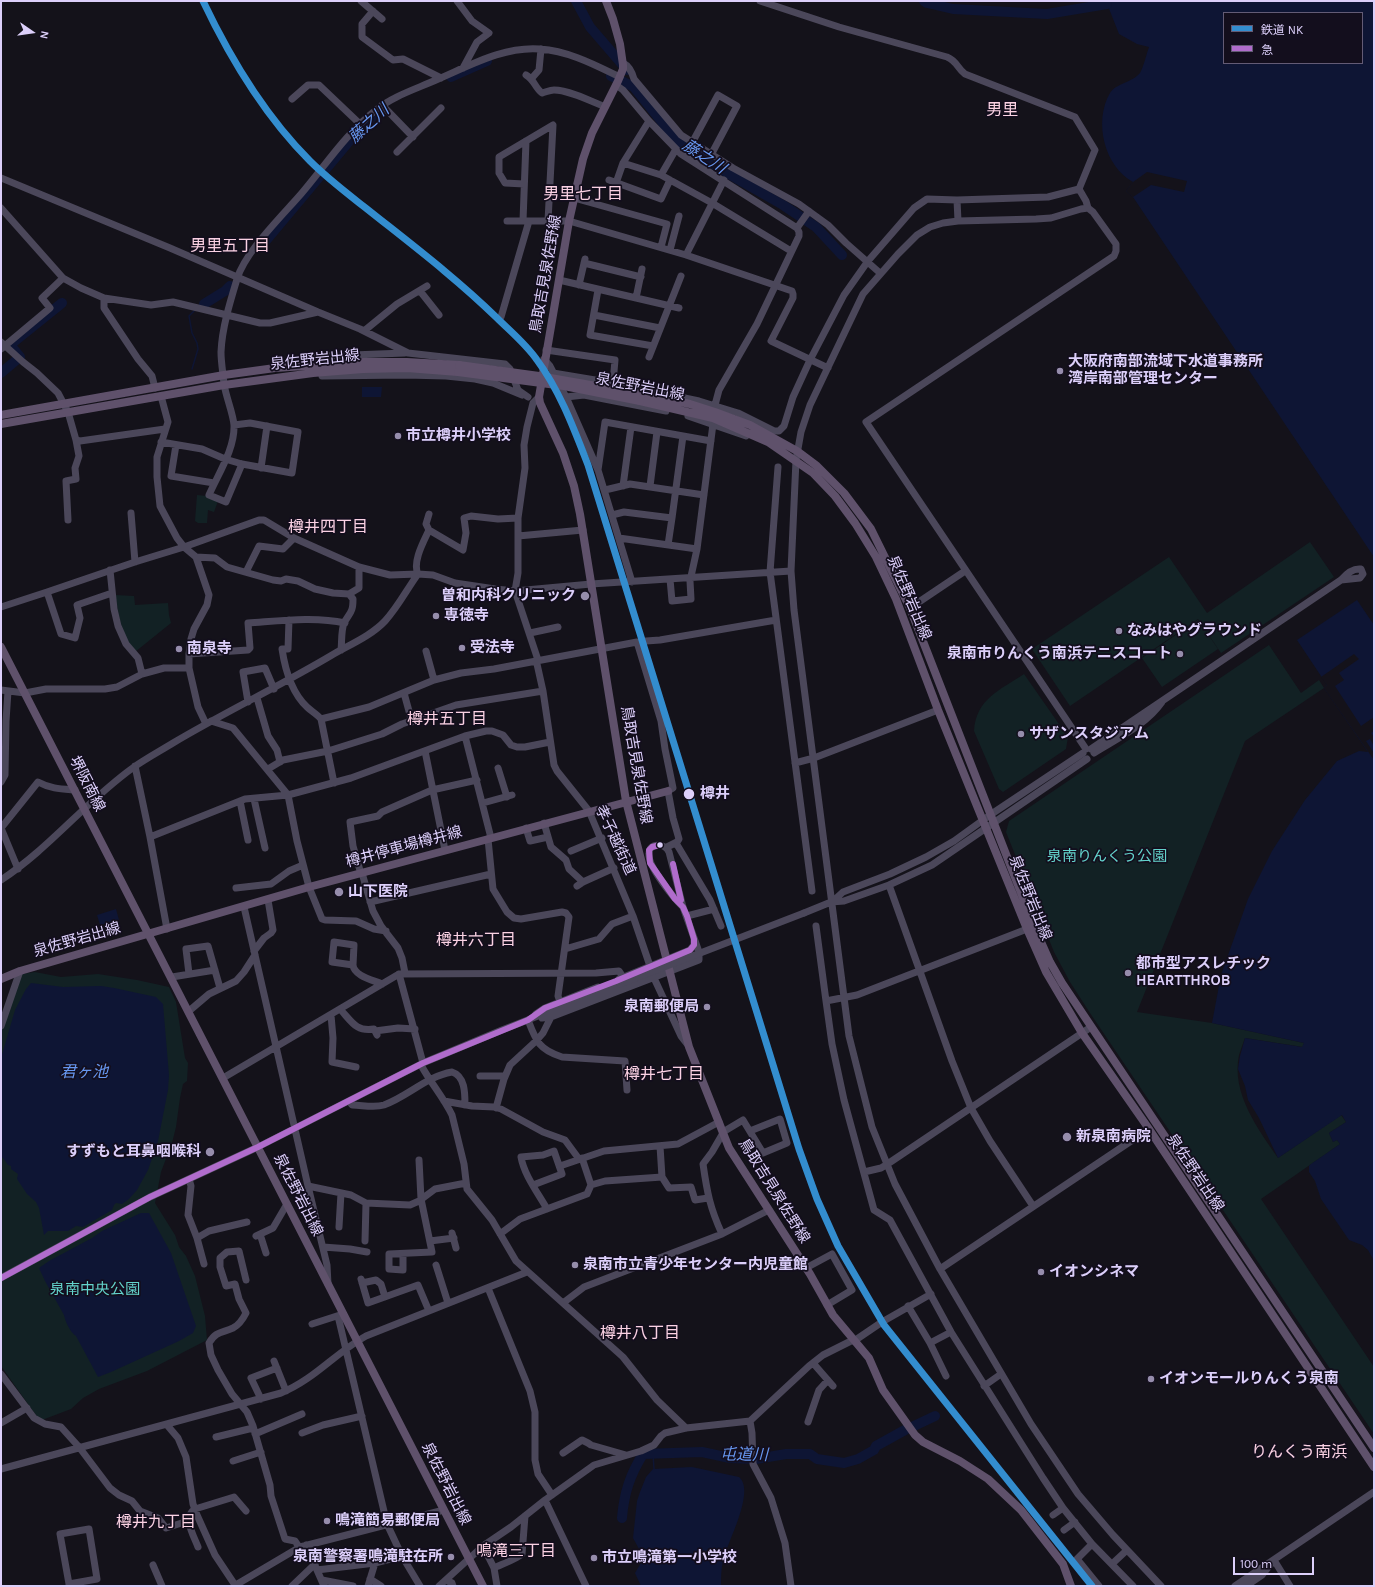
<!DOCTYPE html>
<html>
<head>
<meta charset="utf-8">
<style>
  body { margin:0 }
  #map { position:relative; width:1375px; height:1587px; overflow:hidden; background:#14121a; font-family:Karla,"Noto Sans JP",sans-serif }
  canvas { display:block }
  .frame { position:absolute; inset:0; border:2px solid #dccffa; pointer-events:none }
  .legend { position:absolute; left:1223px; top:12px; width:140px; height:52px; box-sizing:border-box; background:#130e1d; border:1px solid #635b75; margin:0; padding:5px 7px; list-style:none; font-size:12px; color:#dccffa }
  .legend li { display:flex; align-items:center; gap:8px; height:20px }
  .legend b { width:20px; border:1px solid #635b75 }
  .north { position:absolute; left:12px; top:12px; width:40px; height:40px; -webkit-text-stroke:3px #130e1d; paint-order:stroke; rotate:103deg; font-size:11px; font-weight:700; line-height:16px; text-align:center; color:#dccffa }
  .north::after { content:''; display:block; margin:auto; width:14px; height:18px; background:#dccffa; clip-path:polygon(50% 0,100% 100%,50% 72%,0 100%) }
  .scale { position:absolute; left:1233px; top:1557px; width:81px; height:18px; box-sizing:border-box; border:2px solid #dccffa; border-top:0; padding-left:5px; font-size:12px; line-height:14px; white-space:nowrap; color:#dccffa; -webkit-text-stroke:3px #130e1d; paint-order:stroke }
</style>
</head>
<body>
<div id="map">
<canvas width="1375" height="1587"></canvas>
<div class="frame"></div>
<ul class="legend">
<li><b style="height:5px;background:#338dcf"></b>鉄道 NK</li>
<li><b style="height:5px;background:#b06ccc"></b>急</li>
</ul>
<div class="north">N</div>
<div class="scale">100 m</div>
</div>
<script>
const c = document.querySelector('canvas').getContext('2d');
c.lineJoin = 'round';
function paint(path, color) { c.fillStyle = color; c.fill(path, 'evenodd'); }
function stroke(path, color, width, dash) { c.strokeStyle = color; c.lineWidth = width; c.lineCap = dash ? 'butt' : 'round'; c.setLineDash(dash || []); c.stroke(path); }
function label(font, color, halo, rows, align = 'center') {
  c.font = font + ' Karla,"Noto Sans JP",sans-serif'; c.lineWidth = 3.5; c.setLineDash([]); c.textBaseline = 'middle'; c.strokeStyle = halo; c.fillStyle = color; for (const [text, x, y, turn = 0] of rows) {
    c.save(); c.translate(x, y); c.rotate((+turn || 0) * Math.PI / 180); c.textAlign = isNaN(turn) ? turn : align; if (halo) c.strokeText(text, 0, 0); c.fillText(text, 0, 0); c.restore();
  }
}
const green = new Path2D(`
  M197 495 207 496 218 501 214 512 208 510 207 523H198L195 521Z
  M1310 542 1334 577 1221 653 1198 619 1070 706 1032 649 1169 557 1207 613Z
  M115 595 134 596 135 605 168 603 169 615 171 623 135 652C121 635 119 616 115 595Z
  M1198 620 1218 649 1162 687 1142 658Z
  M1269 645 1301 693 1319 680 1324 688 1245 741 1137 1012 1212 1023 1304 1043 1303 1047 1245 1038C1243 1043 1241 1049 1239 1055 1231 1093 1258 1129 1278 1158L1341 1115 1346 1122 1329 1133 1333 1142 1337 1140 1340 1144 1261 1199 1374 1367V1434L1090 1013 1070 982 1054 952 1006 832 1009 821Z
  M1024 674 1068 737 1066 749 1003 792 999 789 974 731C976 699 1000 690 1024 674Z
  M35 972 61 977 98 974 137 980 169 987 176 1002 185 1058 188 1063 187 1081 183 1084 180 1098 176 1127 172 1143 161 1172 155 1203 175 1235 179 1247 186 1256 195 1276 205 1316 207 1340 147 1371 99 1389 83 1398 71 1409 42 1420 38 1418 1 1366V1030L15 986 22 974Z`);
const water = new Path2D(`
  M1106 1H1374V557L1133 197 1126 191 1133 182C1105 167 1093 122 1110 93 1115 84 1133 82 1140 73 1144 66 1146 55 1149 47L1137 44 1119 34ZM1224 13H1362V63H1224Z
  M362 387H382L381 397H362Z
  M1357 600 1374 625V1261L1368 1250 1362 1245 1349 1240 1321 1199 1315 1181 1309 1172V1166L1311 1164 1340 1144 1337 1140 1333 1142 1329 1133 1346 1122 1342 1115 1278 1158 1259 1118 1248 1100 1245 1086 1238 1069 1240 1056 1245 1038 1302 1047 1304 1043 1212 1023 1221 975 1248 899 1272 851 1305 800 1337 761 1359 751 1368 752 1324 688 1327 685 1297 640Z
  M116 909 119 920 100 925 97 915Z
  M31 983 63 987 101 986 114 988 156 997 163 1004 169 1075 168 1090 158 1141 148 1170 137 1190 129 1199 122 1204 116 1203 114 1205 112 1210 83 1227 76 1226 68 1231H48L44 1235 39 1208 36 1202 27 1194 17 1179 18 1174 11 1169V1166L8 1165 3 1158 1 1157V1058L15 1010 26 989Z
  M141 1213H149L171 1253 196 1326 193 1333 179 1341 111 1372 98 1377 76 1336C70 1332 65 1321 64 1315L45 1281 39 1268 49 1261 92 1238 102 1231Z
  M692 1467 739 1477C756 1491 727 1543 723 1561 721 1569 721 1578 721 1586H641L635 1573 644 1558 633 1538 637 1501 640 1492 646 1477 653 1469Z`);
const pier = new Path2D(`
  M1147 172 1187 181 1184 192 1151 185 1133 197 1126 191 1133 182Z
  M1354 654 1359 659 1339 673 1344 680 1335 686 1361 726 1374 717V731L1371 733 1374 737V746L1370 739 1366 741 1374 753V760L1324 688 1327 685 1321 677Z`);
const stream = new Path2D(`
  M192 369 198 349 197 343 192 333 189 316 195 310
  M653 1454 654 1469`);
const river = new Path2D(`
  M576 1 590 27 627 70
  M924 1 927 3 953 9 1047 14 1107 4
  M611 76 634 87 679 143 732 176 783 205 816 227 842 255
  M451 77 487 61
  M263 244 351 139 374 115
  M204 304 225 291 230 286
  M1 373 20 357 11 346V344L62 303
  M914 1426 935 1416
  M622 1518C624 1493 630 1475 643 1454L702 1452 730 1458 756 1459 786 1454H810L817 1459 844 1463 858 1459 874 1450 876 1446 905 1430`);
const minor = new Path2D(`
  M361 1 382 19
  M457 1 472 21 489 33 477 42 463 68
  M373 11 362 24V37L393 60 403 59 441 78
  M623 63C629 66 632 72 634 79L681 135 733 168 799 204 828 225 846 243 880 273
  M526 75C534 79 535 88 542 93 546 92 550 90 554 90 569 90 591 101 605 107
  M532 78 539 70 541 49
  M616 85 623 90 649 121 681 154 797 228 799 232V236L757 324 719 390 715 405
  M292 99 308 85H319L360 124
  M382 105 413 137
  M692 143 718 95 737 106 711 155
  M397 152 441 108
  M623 163 661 175 712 203 791 251
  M661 175 676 149
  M1 178 170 248 318 312 360 329 408 353 505 364 510 369 518 390 528 397
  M609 180 661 199 670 180
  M616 183 623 163 649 121
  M524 184 505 183 499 173V157L553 125 548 221
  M1079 189 1086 201 1088 208
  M574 198 667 224 661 247
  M957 200 958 221
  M1 208 63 278 81 288 104 298 151 305 173 302 260 323H270L318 312
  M507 221H569L686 255 792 291 793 294V298L771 341 828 368
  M523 221 526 141
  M797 228 809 211
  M670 250 679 216
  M686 255 724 180
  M584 263 641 277
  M559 280 679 308
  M579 285 585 259
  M598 290 590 335 653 346
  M420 291 439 315
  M104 298V308L138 359 152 376 155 388
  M636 298 642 269
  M594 315 660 328
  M501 317 529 221
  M364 331 397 304 427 286
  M1 342 23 362 37 373 58 393 68 412 76 440 79 456 75 468 76 479 66 481 68 520
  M1 349 50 308 42 298 63 278
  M546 350 615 360 613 383
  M649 357 681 276
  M544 359 550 366 566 397 598 470 632 582
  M283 365 306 358 326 356 405 353
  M553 373 613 383 699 401 738 413 774 431H779L784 426 793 397 810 360 844 295 868 261 914 208 927 199 957 200 1048 197 1079 189 1095 150 1075 117 965 74C957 68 957 61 947 57L839 27 760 1
  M322 376 406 375 446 376 475 379 493 383 522 395
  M161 396 168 422 157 457V477L160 506 177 538 184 547 196 557 209 595 207 605 194 629 191 639 189 654V668L198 707 206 724
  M539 397 533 403 527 427 524 445 525 468 518 518V573L515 591 537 657V664L543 691 554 765 557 771 589 811 633 916 650 966
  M566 397 584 395 666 411
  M688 416 746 436
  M76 440 80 441 165 429
  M161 442 202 449 225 459 242 464 292 473 298 432 250 423 234 425
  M176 445 171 476 214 483
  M242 464 226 502 209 495C218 474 235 449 234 425 233 413 226 397 224 384 223 373 221 362 221 352 222 328 230 302 237 279 245 252 281 217 301 194 325 166 346 133 376 110 393 96 416 89 436 80 469 66 504 46 540 49 569 51 595 65 620 77
  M778 467 770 572 812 891
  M261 468 267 426
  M598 470 605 422 711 441
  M623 486 631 427
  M650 486 657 432
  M605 490 630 484 704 495
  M131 513 135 562
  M429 514 426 524 429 530 463 550 466 533 464 518 471 516 498 519 518 518
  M612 515 624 512 672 518 683 436
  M518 536 583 530
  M619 538 697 549
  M668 545 672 518
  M196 557 215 558 227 567 273 580 281 581 286 579 298 581 315 589 333 593 349 594 359 588V567
  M110 570 114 609 118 626 126 644 138 658 142 674
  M246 572 259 546 283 549 294 538
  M670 579 672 601 691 599 690 581 697 549 713 424
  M47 592 61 634 75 638 80 618 77 605 112 593
  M1 607 47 592 135 562 184 547 259 520H264L294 538 359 567 390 575 418 574 433 575 455 583 495 589 515 591 591 584 791 571
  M910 608 965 571
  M289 620 288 649H282C285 669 292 693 307 707 311 711 317 714 321 719L334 783
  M530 633 558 627
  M646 641 660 640 776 620
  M341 650C342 641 341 631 344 623 350 612 353 613 353 599L349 594
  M426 651 434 680
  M189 654 248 650 250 648 248 623C278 621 315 616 345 623
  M1 690 25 693 46 689H105L117 687 142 674 164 668H189
  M404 693 412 722
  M257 698 268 736 277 750 280 762
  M248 702 243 672 265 668 274 689
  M321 719 369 707 434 680 461 673 494 669 637 642 661 721 665 749 672 783 673 788 668 791 673 818 679 839 677 842 667 847
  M211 721 233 728 288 795 297 841 309 887 322 919 325 920 356 921 374 929 386 931
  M465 736 491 838
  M1086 749 866 422 1114 256 1116 251V244L1093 212 1088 208 1081 209 1051 218 1036 219 958 221 943 223 930 227 917 235 898 254 863 294 810 405 801 432 796 460 791 571 794 610 849 1036 872 1127 895 1184 940 1269 1031 1424 1078 1494 1113 1535 1161 1586
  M1091 749 1341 580C1346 574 1353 568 1361 569L1363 574 1360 578 1341 580
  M425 751 445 850
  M1094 753C1118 738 1146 725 1162 702
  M795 763 814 758 938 710
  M135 766 150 837 167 929
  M498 768 507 797
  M268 769 283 760 328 751 382 734 402 724 456 705 543 691
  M1 782 5 775 6 721 8 691
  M254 799 265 848
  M240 801 248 840
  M483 803 512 795
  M544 823 551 847 566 860 569 869 583 882
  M526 828 530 841 548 837
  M150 837 245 799 288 795 351 778 465 736 486 731H492L503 735 511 745 517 747H525L550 742
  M488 839 493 889 507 912 514 918 521 919 562 912 566 913 569 917 558 996 560 1002
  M676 843 710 900 721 926
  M571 851 602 838
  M18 869 1 828 38 782C51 789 61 789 75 790
  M362 873 373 911 381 926 398 948 402 958 405 973
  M361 874 353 846 350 822 378 816 382 812 432 790 477 780
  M1 880C50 848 86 801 134 767 147 758 160 751 173 743 225 712 280 686 332 655 349 645 371 636 385 621 398 607 407 589 418 574 412 562 424 541 429 530
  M889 885 952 1061 971 1108 990 1141 1033 1206
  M577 886 583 882 614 868
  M236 888 271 884 289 871 303 865
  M370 902 491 874
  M832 902 843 892 890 874 926 857 954 841 990 815 1083 753
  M244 907 308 1186 327 1265 328 1284
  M804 913 831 902 844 901 889 885 932 865 1087 759
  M687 916 714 909
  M816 926 826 1001
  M1027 929 857 995 826 1001 832 1044 844 1100 874 1210 890 1220 951 1332 1043 1478 1063 1508 1092 1544 1133 1586
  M565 949 599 939 612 924 633 916
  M254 951 264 938 271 933 273 930 268 900
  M353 965 332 962 334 942 354 945 353 965C354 976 373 980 382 984
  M189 974 186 949 208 946 220 988
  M399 974 423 1063
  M172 977 215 970
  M654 978 681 1036 688 1045
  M619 979 690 950 694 945V939
  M340 1009C352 1022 356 1032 374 1029L377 1035
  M189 1011 209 994 236 981 244 972 255 955
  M536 1014 545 1008 598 987
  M331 1015 333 1038 332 1062 356 1067
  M542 1018 551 1017 699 960V952L683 907 669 852C665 843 649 842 649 854 648 867 673 897 683 907
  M528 1020C536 1041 539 1050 562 1057L625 1061 627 1090
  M1 1026 20 971
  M375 1031 398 1028 415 1029
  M421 1065C430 1082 444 1098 452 1115L464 1164 467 1189 492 1220 516 1261 623 1357 657 1400 686 1428
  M480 1076H505
  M223 1078 399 974 596 973 619 971 623 977
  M349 1101 352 1105C362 1105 374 1108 384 1105 407 1097 427 1076 452 1072 465 1076 465 1093 465 1105
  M444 1101 472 1106 494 1107 501 1109 543 1132 565 1140 579 1159
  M496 1108 504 1079 510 1065 536 1041 543 1033 551 1017
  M723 1132 743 1120 763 1153 787 1143 780 1119 750 1131
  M660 1146 662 1177 669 1188 691 1187 695 1200 708 1198
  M560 1166 604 1151 678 1144 719 1122
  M864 1172 881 1168 886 1165 1091 1027
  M189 1179 191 1186 188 1215 197 1238 204 1264
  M533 1185 562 1174 554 1151 543 1155 521 1157C524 1175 538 1193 547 1209
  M591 1185 605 1181 662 1177
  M308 1186 351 1195 366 1203 410 1205 419 1201 435 1189 466 1183
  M339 1227 341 1193
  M452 1233 456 1248
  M260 1234 266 1253
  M500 1234 520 1219 587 1194 591 1185 582 1158
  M722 1234C710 1208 707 1192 703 1164L712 1152 723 1133
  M256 1236 273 1228 287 1204
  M197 1238 209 1231 247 1222
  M365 1241 366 1203
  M430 1241 454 1238
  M323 1247 350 1249 367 1252
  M403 1254V1270L389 1269V1254L432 1252 421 1199 419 1160
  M436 1265 448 1303
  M806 1268 832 1254 852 1290 827 1305
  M940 1269 1149 1129
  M1 1278 150 1197 258 1147 423 1063 502 1030 620 984
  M361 1279 368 1303 418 1285 429 1311
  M246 1280 239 1251 227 1252 220 1258V1267L226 1286 235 1284 239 1299 246 1313C243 1319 239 1325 233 1328 222 1333 216 1331 209 1343L211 1355 218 1370 232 1394 247 1412 253 1426 270 1485 271 1496 285 1539 295 1541 299 1547
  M362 1283 376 1280 381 1284 385 1297
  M488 1288 530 1391 535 1412V1460L538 1474 552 1495
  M563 1303 584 1287 722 1234 769 1210
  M908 1306 930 1343 946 1376
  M338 1316 387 1524 402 1556 420 1586
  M312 1324 343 1314
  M854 1341 882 1322 931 1294
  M930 1343 951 1332
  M274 1361 286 1391
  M813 1363 833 1386
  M1 1374 34 1418 45 1424 61 1427 79 1447 110 1488 119 1495 132 1501 140 1511 158 1518 166 1528 188 1521
  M984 1386 1001 1374
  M261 1399 251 1378 277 1368
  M750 1421 752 1433 753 1464 771 1498 785 1543 791 1586
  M808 1422 819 1390 828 1380
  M1 1423 27 1408
  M167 1425 178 1438 186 1457 193 1504 197 1515 215 1555 235 1585
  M302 1433 323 1425 362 1416
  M255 1434 302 1414
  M216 1437 253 1428
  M563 1453 582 1440 588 1443 591 1445 626 1455
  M233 1461 261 1452
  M1 1469 281 1393C315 1379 335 1353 366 1336L527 1272
  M545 1500 586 1586
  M1053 1515 1063 1508
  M1064 1530 1075 1522
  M1092 1544 1077 1559 1099 1586
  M306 1545 324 1586
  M483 1546 494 1568 497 1586
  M198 1547C194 1536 182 1518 195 1509L234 1497 246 1511
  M1112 1564 1127 1550
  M153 1565 162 1586
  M494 1568C500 1565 519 1558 522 1554L525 1516
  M317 1570 375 1563 402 1556
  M370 1579 381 1586
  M322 1580 353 1586
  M446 1580 452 1583 453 1586
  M69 1584 97 1579 89 1529 60 1534 69 1584V1586
  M234 1586 300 1547 444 1510
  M292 1586 315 1564
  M368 1586 375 1563
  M439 1586 483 1546 511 1527 545 1500 594 1465 641 1451 654 1445 661 1436 665 1433 686 1428 750 1421 809 1366 823 1355 853 1340
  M1235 1586 1374 1492
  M1246 1586 1262 1575 1274 1560 1290 1586`);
const major = new Path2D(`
  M606 1 613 19 620 44 623 65V69L618 81 592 133 583 159 569 221 539 397 540 403 563 453 574 486 580 514 626 801 689 1047 729 1148 810 1274 833 1315 869 1358 883 1390 915 1435 923 1442 960 1461 988 1479 1021 1510 1063 1564 1071 1586
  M642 394 690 404 715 412 750 425 797 451 817 466 844 493 871 529 910 608 1034 926 1050 962 1062 983 1374 1448
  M640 401 713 418 768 442 813 473 835 496 855 523 876 557 896 599 938 710 1027 929 1046 972 1082 1033 1149 1129 1374 1467
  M1 415 224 375 275 368 363 362H407L459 365
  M1 424 224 385 313 373 363 369 407 368 458 372
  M1 647C163 959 321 1274 483 1586
  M1 979 20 971 309 887 668 791`);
const minorBridge = new Path2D(`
  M620 984 804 913`);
const majorBridge = new Path2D(`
  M459 365 539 376 642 394
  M458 372 564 386 640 401`);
const bus1 = new Path2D(`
  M673 864 681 900
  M1 1278 150 1197 258 1147 423 1063 528 1020 545 1008 616 981 690 950 694 945V939L687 916 683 907 675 899 650 863 649 850 652 847 660 845`);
const rail1 = new Path2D(`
  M203 1C231 60 264 115 310 161 328 179 348 194 367 209 411 244 456 278 497 318 510 331 526 344 537 360 560 391 574 429 588 465L799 1149 817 1199 838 1246 884 1325 1092 1586`);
const markers = [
  [1060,371,4,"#968dac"],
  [398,436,4,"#968dac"],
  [585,596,5,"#968dac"],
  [436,616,4,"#968dac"],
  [1119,631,4,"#968dac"],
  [462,648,4,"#968dac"],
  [179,649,4,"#968dac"],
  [1180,654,4,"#968dac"],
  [1021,734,4,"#968dac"],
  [689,794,6,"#dccffa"],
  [660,845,3.5,"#dccffa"],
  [339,892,5,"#968dac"],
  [1128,973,4,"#968dac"],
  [707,1007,4,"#968dac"],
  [1067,1137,5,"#968dac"],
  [210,1152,5,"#968dac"],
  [575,1265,4,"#968dac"],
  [1041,1272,4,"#968dac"],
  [1151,1379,4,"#968dac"],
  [327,1521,4,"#968dac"],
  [451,1557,4,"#968dac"],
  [594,1558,4,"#968dac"]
];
const streetNames = [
  ["鳥取吉見泉佐野線",546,274,-80],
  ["泉佐野岩出線",315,360,-6],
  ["泉佐野岩出線",640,387,11],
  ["泉佐野岩出線",909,598,67],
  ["鳥取吉見泉佐野線",636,765,80],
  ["堺阪南線",87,784,63],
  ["孝子越街道",615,840,65],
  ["樽井停車場樽井線",404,847,-15],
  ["泉佐野岩出線",1030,898,68],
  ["泉佐野岩出線",77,940,-16],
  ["泉佐野岩出線",1195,1173,56],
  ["鳥取吉見泉佐野線",774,1191,58],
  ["泉佐野岩出線",298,1195,63],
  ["泉佐野岩出線",446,1484,63]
];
const poiNames = [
  ["大阪府南部流域下水道事務所",1068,362],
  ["湾岸南部管理センター",1068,379],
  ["市立樽井小学校",406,436],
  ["曽和内科クリニック",576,596,"right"],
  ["専徳寺",444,616],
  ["なみはやグラウンド",1127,631],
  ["受法寺",470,648],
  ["南泉寺",187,649],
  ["泉南市りんくう南浜テニスコート",1172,654,"right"],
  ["サザンスタジアム",1029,734],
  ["山下医院",348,892],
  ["都市型アスレチック",1136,964],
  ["HEARTTHROB",1136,981],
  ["泉南郵便局",699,1007,"right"],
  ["新泉南病院",1076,1137],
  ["すずもと耳鼻咽喉科",201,1152,"right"],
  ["泉南市立青少年センター内児童館",583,1265],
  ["イオンシネマ",1049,1272],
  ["イオンモールりんくう泉南",1159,1379],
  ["鳴滝簡易郵便局",335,1521],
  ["泉南警察署鳴滝駐在所",443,1557,"right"],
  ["市立鳴滝第一小学校",602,1558]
];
const stopNames = [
  ["樽井",700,794]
];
const parkNames = [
  ["泉南りんくう公園",1107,857],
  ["泉南中央公園",95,1290]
];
const neighbourhoodNames = [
  ["男里",1002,110],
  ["男里七丁目",583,194],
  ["男里五丁目",230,246],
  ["樽井四丁目",328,527],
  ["樽井五丁目",447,719],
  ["樽井六丁目",476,940],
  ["樽井七丁目",664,1074],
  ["樽井八丁目",640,1333],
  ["りんくう南浜",1299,1452],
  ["樽井九丁目",156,1522],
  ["鳴滝三丁目",516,1551]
];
const waterNames = [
  ["藤之川",369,124,-42],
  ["藤之川",704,157,33],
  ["君ヶ池",84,1072],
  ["屯道川",744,1455,1]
];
paint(green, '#122124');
paint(water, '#0e1534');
paint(pier, '#14121a');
stroke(stream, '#0e1534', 1.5);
stroke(river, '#0e1534', 10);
stroke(minor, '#4b475a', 7);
stroke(major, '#5f516b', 8);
stroke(minorBridge, '#4b475a', 7);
stroke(majorBridge, '#5f516b', 8);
stroke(bus1, '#b06ccc', 6);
stroke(rail1, '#338dcf', 7);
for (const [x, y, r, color] of markers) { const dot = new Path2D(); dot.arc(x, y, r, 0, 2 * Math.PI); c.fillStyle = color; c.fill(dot); stroke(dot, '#130e1d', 1.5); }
label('15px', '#dccffa', '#130e1d', streetNames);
label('bold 15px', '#dccffa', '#130e1d', poiNames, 'left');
label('bold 15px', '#dccffa', '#130e1d', stopNames, 'left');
label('15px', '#63d2cb', '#130e1d', parkNames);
label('16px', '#fad1e3', '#130e1d', neighbourhoodNames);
label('italic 16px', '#6797f0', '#130e1d', waterNames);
</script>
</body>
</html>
